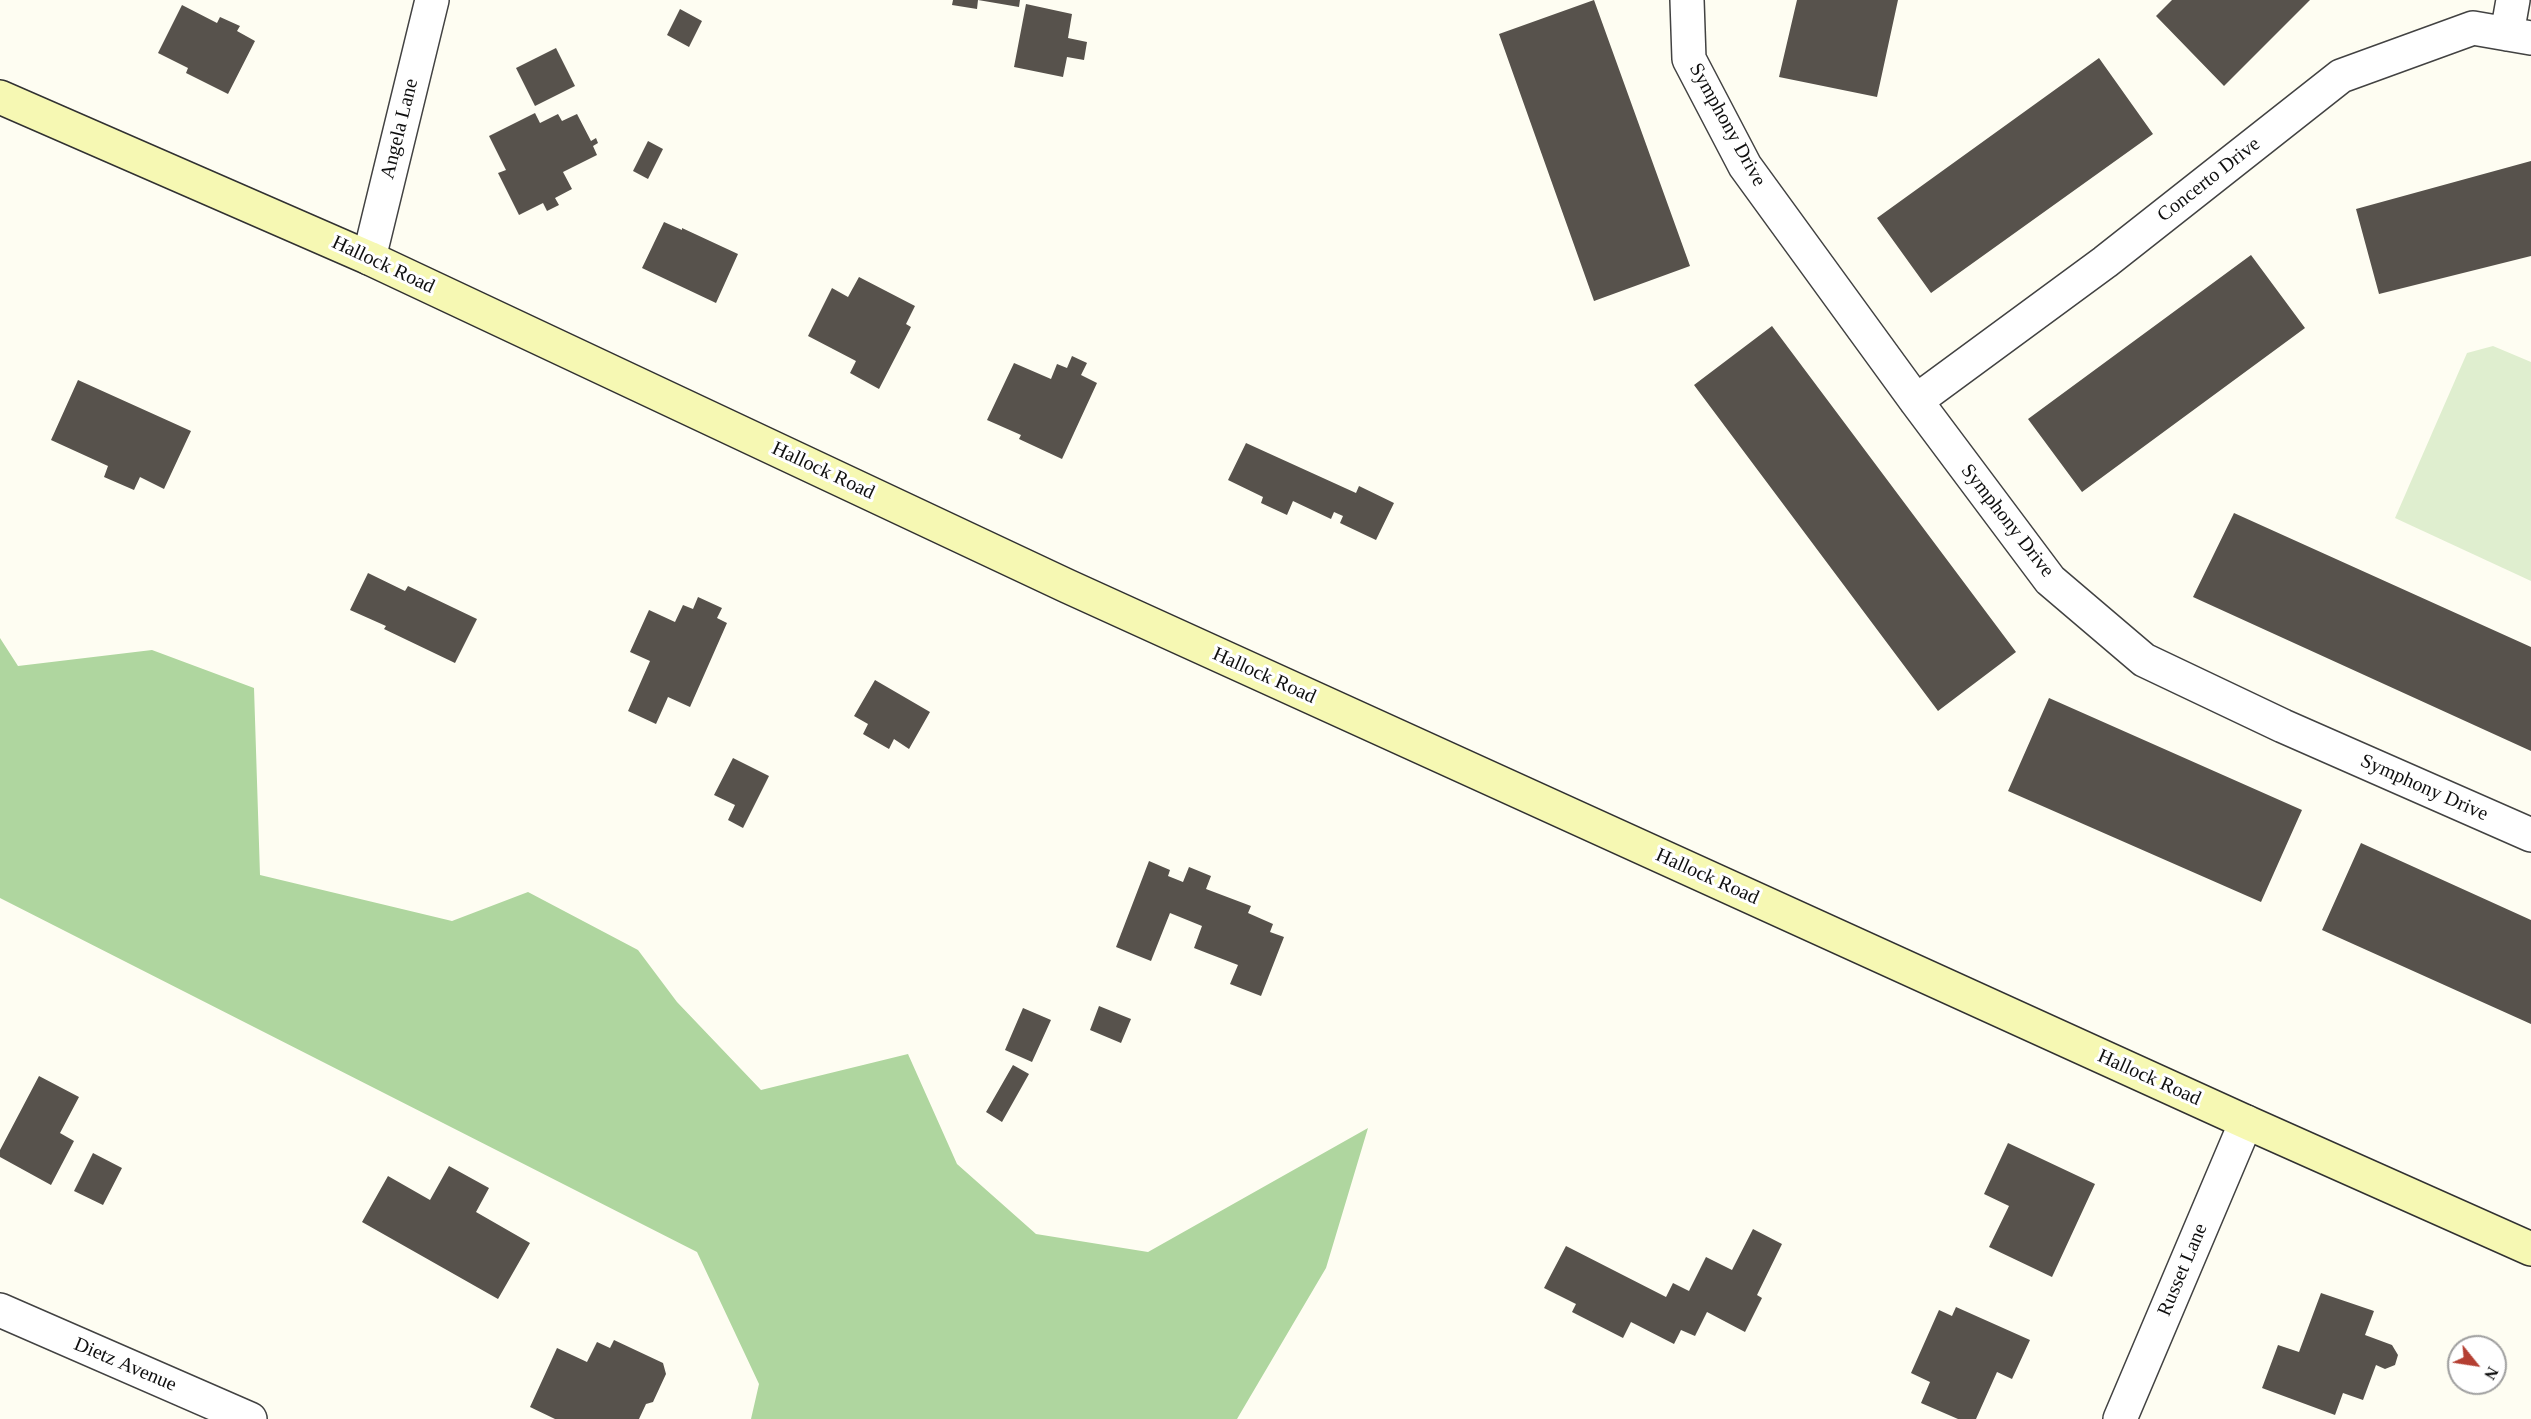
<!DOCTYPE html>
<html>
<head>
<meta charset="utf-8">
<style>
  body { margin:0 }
  #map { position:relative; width:2531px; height:1419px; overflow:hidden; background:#fefdf2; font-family:Georgia,serif }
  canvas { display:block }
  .north { position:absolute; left:2447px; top:1335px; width:60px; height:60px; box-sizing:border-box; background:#fff; border:2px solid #9f9f9f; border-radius:50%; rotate:120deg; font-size:16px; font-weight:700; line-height:24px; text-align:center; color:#0f0f0f }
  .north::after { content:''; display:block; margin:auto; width:21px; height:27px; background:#b43f32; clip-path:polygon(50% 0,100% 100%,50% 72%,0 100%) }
</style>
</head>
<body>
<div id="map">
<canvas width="2531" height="1419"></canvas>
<div class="north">N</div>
</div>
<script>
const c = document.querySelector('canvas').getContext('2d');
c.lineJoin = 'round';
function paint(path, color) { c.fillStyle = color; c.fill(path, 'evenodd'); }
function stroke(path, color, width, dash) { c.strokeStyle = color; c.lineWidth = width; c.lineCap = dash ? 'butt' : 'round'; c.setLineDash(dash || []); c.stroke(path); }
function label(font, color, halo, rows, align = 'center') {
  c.font = font + ' Georgia,serif'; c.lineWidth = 6; c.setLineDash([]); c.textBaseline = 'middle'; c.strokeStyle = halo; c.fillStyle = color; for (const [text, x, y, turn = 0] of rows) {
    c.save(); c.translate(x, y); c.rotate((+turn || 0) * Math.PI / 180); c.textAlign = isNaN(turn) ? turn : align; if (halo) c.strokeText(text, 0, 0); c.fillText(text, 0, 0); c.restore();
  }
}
const forest = new Path2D(`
  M0 638 18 666 152 650 254 688 260 875 452 921 528 892 638 950 677 1002 761 1090 908 1054 957 1164 1036 1234 1148 1252 1368 1128 1326 1268 1237 1419H751L759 1384 697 1252 0 898Z`);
const pitch = new Path2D(`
  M2493 346 2531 362V581L2395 518 2467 353Z`);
const building = new Path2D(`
  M953 0H978L977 9 952 5Z
  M978 0H1020L1019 7Z
  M1594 0 1690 266 1594 301 1499 34Z
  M1797 0H1898L1877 97 1779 77Z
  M2172 0H2310L2224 86 2156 16Z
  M1026 4 1072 14 1068 38 1087 42 1084 60 1067 57 1063 77 1014 67Z
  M182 5 217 23 220 17 240 26 237 31 255 41 228 94 186 73 188 68 158 53Z
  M680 9 702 21 689 47 667 35Z
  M556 48 575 86 535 106 516 68Z
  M2099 58 2153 134 1931 293 1877 218Z
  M535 113 540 123 558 114 562 121 577 114 591 141 596 138 598 143 593 146 597 155 563 172 572 189 555 198 559 205 547 211 543 203 519 215 498 173 506 170 489 136Z
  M648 141 663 149 648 179 633 171Z
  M2531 161V256L2379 294 2356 209Z
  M664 222 682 230V228L738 254 716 303 642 268Z
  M2251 255 2305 328 2082 492 2028 419Z
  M859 277 915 306 906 324 911 327 879 389 850 373 856 361 808 336 832 288 848 297Z
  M1772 326 2016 652 1938 711 1694 385Z
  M1072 356 1087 363 1081 375 1097 383 1062 459 1019 439 1021 435 987 420 1014 363 1051 379 1057 364 1067 368Z
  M78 380 191 431 164 489 140 477 134 490 104 477 108 466 51 440Z
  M1246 443 1356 493 1359 486 1394 503 1376 540 1340 523 1343 516 1334 512 1331 519 1293 501 1287 515 1261 503 1263 497 1228 480Z
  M2234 513 2531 647V751L2193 597Z
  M368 573 405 591 408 586 477 619 455 663 384 629 386 626 350 610Z
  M698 597 722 608 717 618 727 623 690 707 668 697 656 724 628 711 650 661 630 652 649 610 675 622 683 605 693 609Z
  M875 680 930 712 909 749 894 739 889 749 863 734 868 724 854 716Z
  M2049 698 2302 810 2261 902 2008 791Z
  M733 758 769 776 743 828 728 820 735 805 714 795Z
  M2361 843 2531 920V1024L2322 930Z
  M1149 861 1170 870 1168 876 1183 882 1189 867 1211 876 1206 889 1251 906 1248 913 1273 924 1270 932 1284 937 1261 996 1230 984 1238 965 1194 948 1202 926 1170 913 1151 961 1116 947Z
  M1099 1006 1131 1019 1121 1043 1090 1030Z
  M1023 1008 1051 1020 1032 1062 1005 1050Z
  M1013 1065 1029 1074 1002 1122 986 1112Z
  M39 1076 79 1097 60 1133 74 1141 51 1185 0 1157V1150Z
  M2008 1143 2095 1184 2052 1277 1989 1247 2009 1206 1984 1194Z
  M93 1153 122 1168 103 1205 74 1191Z
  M449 1166 489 1188 476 1212 530 1243 498 1299 362 1222 388 1176 430 1200Z
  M1753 1229 1782 1244 1757 1295 1762 1298 1745 1332 1707 1312 1695 1336 1681 1330 1674 1344 1631 1322 1623 1338 1572 1312 1576 1304 1544 1288 1566 1246 1666 1297 1673 1283 1689 1291 1706 1257 1732 1270Z
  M2321 1293 2374 1311 2365 1335 2392 1345 2398 1355 2395 1365 2385 1369 2376 1365 2363 1400 2343 1393 2335 1415 2262 1388 2278 1345 2299 1352Z
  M1956 1307 2030 1340 2012 1379 1997 1372 1976 1419H1958L1921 1403 1930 1382 1911 1373 1939 1310 1952 1316Z
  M614 1340 663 1363 666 1374 653 1402 646 1404 639 1419H555L530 1407 557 1348 587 1362 597 1342 610 1348Z`);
const street = new Path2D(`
  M1687 0 1689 59 1745 166 1916 401 2050 580 2144 660 2283 726 2531 835
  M2507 34 2513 0
  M369 258 432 0
  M1916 401 2105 262 2341 76 2473 28 2531 38
  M0 1310 250 1419
  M2120 1419 2246 1122`);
const secondary = new Path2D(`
  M0 97 369 258 1067 586 2246 1122 2531 1249`);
const streetNames = [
  ["Symphony Drive",1727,125,61],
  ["Angela Lane",400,129,-76],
  ["Concerto Drive",2209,180,-38],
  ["Hallock Road",383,265,25],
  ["Hallock Road",823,471,25],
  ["Symphony Drive",2007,521,52],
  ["Hallock Road",1264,676,24],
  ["Symphony Drive",2424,788,24],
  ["Hallock Road",1707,877,24],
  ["Hallock Road",2149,1078,24],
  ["Russet Lane",2183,1270,-67],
  ["Dietz Avenue",125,1365,23]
];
paint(forest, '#afd69f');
paint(pitch, '#dfeecf');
paint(building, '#57524c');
stroke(street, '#424242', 36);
stroke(secondary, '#313131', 36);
stroke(street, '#fff', 33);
stroke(secondary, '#f6f8b3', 33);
label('20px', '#0f0f0f', '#fff', streetNames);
</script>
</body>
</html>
